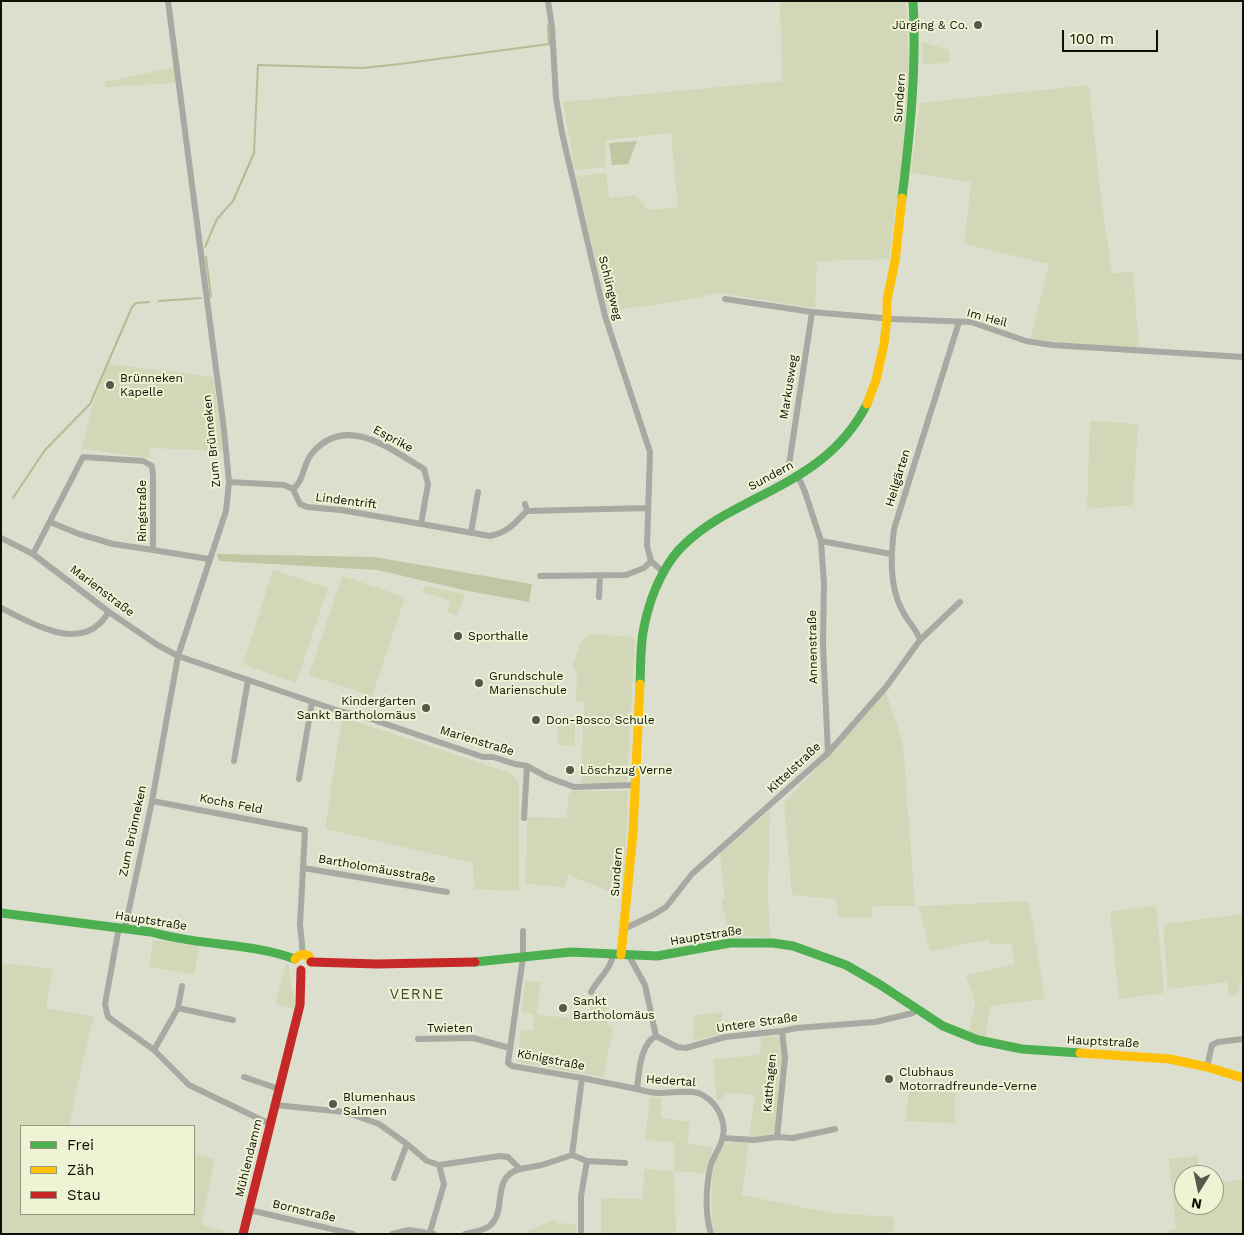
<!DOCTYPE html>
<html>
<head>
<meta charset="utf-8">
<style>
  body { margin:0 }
  #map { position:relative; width:1244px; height:1235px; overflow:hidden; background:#dcdfce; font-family:"Work Sans",sans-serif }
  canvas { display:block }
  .frame { position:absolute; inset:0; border:2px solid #0e0f05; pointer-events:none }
  .legend { position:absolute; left:20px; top:1125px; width:175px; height:90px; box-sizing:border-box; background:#eef3d4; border:1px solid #949881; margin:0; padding:6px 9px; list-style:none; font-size:15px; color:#0e0f05 }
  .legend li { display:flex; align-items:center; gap:10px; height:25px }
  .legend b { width:25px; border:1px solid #949881 }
  .north { position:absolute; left:1174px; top:1165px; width:50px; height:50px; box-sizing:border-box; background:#eef3d4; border:1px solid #949881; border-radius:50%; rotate:190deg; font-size:14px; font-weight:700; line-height:20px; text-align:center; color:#0e0f05 }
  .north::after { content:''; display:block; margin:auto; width:18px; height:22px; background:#56584b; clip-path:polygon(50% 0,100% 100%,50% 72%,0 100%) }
  .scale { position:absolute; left:1062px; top:30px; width:96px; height:22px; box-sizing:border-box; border:2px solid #0e0f05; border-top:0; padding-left:6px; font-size:15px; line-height:18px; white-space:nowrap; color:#0e0f05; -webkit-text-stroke:4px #eef3d4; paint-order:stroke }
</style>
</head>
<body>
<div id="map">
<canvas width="1244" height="1235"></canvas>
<div class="frame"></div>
<ul class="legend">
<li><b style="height:6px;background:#4caf50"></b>Frei</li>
<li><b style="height:6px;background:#ffc107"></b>Zäh</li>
<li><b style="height:6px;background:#c62828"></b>Stau</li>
</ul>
<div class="north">N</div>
<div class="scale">100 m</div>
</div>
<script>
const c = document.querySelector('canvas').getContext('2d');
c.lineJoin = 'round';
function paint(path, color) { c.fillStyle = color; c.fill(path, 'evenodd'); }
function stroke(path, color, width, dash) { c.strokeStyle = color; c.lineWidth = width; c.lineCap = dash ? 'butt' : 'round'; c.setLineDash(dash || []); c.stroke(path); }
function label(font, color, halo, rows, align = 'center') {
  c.font = font + ' "Work Sans",sans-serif'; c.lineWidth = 4; c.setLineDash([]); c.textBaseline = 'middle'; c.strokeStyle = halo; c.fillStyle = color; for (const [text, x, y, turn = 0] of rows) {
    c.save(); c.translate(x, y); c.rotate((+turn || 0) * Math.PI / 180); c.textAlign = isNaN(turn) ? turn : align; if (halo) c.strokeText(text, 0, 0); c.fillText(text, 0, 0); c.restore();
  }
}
const green = new Path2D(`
  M780 1H906L909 70 903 147 889 259 817 261 815 308 718 293 680 301 608 311 576 176 606 173 609 198 635 195 648 210 678 207 671 133 606 140 605 167 575 170 563 102 782 81Z
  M922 42 949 50V61L946 63 923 64Z
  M175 67 177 83 105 87V82Z
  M1089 85 1101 198 1112 273 1133 272 1139 348 1065 343 1031 338 1049 264 964 244 971 182 911 173 920 103Z
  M108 364 213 377 223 451 150 448 149 458 82 449 93 405Z
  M1090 421 1138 424 1133 505 1087 509Z
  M273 570 328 588 296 683 243 664Z
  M342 576 405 597 372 696 309 675Z
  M425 586 465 594 457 616 447 612 451 601 422 592Z
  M592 634 635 637 627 783H581L584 701H576L577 675 573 665 582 640Z
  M885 690 903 743 915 906H873L871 918 838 917 836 899 792 895 784 803 831 753Z
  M342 717 513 774 519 783V891L474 889 473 863 325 829Z
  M559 717 576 719 574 746 557 745Z
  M571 791H628L624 897 568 875 565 887 526 884 527 817 567 818 568 796Z
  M770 810 768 896 770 938 749 936 730 938 721 899 725 898 720 854Z
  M1029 901 1045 999 990 1006 986 1038 969 1031 975 1003 966 975 1014 964 1012 943 990 945 989 939 930 951 919 906Z
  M1156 905 1164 993 1119 999 1110 912Z
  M1243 914V971L1238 995 1229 996 1227 982 1168 989 1163 924Z
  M153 940 199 946 194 975 149 967Z
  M1 963 53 969 46 1008 94 1016 88 1038 69 1126H21V1214H194V1154L215 1159 201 1224 233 1234H1Z
  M286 964H288C290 970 289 975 290 981 293 991 295 998 295 1009L275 1004Z
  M525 981 541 983 537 1014 544 1016 577 1018V1017L589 1016 593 992 605 995 608 1017 606 1025 613 1029 603 1077 517 1062 521 1031 533 1029 534 1014 521 1012Z
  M722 1012 720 1034 693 1041 694 1016Z
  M778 1036C788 1047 777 1111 776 1128L773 1133 766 1136 749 1137 755 1095 728 1093 721 1099 717 1100 713 1059 760 1055 761 1037Z
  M910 1087 955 1093V1123L905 1121Z
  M650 1097 661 1098V1118L690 1122 687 1143 713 1148 705 1173 674 1171 676 1234H601V1198L643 1199 644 1169 674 1171V1142L645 1140Z
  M734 1142 749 1143 742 1195 830 1213 894 1217V1234H713C712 1213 709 1166 720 1148 723 1144 729 1143 734 1142Z
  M1198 1156 1199 1175H1184V1205H1214V1184L1243 1179V1234H1161L1176 1228 1169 1159Z
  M556 1219V1223L576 1224V1234H521Z`);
const forest = new Path2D(`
  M637 141 628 164 612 165 609 143Z
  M217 554 374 557 532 584 529 602 463 590 378 570 219 561Z`);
const stream = new Path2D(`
  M205 247 217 219 233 201 254 153 258 65 363 68 400 64 549 44 548 25
  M206 257 211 297
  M159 301 201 298
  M13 498 45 450 90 404 132 307 136 303 149 302`);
const street = new Path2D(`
  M548 1 552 27 556 98 562 133 605 316 650 452 647 546 651 561 663 572
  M725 299 812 312 893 319 971 322 1026 341 1052 345 1243 357
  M789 465 812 312
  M798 476 805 492 821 541 891 554
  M229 482 284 485 293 489 300 504 307 507 341 510 490 536C509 532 513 524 527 511L525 504
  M293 489C305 480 302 464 313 452 347 414 390 449 424 469L428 484 421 524
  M527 511 648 508
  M50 522 79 534 113 544 153 550
  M471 533 478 492
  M1 538 33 554 109 612 156 644 178 656 339 711 368 718 483 757H493L515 764 527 766 547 777 574 787 636 785
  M821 541 824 583 823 644 828 753
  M33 554 83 457 143 461 152 466 153 476V550L209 559
  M540 576 626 575 644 568 651 561
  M599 597 600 575
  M1 608C27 621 73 649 99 624 103 621 106 616 109 612
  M920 640C916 628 907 621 902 610 889 586 891 555 894 529L959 322
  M234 761 248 680
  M299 779 312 702
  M152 801 305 830 300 925 303 954
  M524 818 527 766
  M303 868 447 892
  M119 927 105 1004 108 1017 154 1050 189 1085 270 1124
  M125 928 152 801 178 656 226 511 229 482 224 430 168 1
  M624 929 653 915 666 907 692 874 828 753 886 687 920 640 960 602
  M523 931V957L508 1063 512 1066 582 1078 637 1089C639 1073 640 1044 656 1036
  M629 956 645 985 656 1036 677 1047 686 1048 725 1037 782 1031 797 1028 875 1022 913 1013 916 1009
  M591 992C598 979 611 969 613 955
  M178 1008 182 986
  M418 1039 473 1038 510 1048
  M154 1050 178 1008 233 1020
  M1207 1067 1212 1045 1218 1042 1243 1039
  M244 1077 279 1089
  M637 1089C644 1091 652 1093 659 1093 672 1093 686 1090 698 1093 716 1099 728 1122 722 1140 719 1150 712 1158 710 1168 706 1189 705 1214 711 1234
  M275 1105 345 1112 379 1124 407 1144 427 1161 439 1165 500 1156 508 1157 520 1169 542 1165 572 1155 582 1078
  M777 1137 793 1138 835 1129
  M723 1138 754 1140 777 1137 785 1058 782 1031
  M572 1155 587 1161 625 1163
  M394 1178 407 1144
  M249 1210 353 1234
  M430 1232 444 1184 439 1165
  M392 1234 409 1230 434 1234
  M465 1234C472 1232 482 1231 488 1227 509 1213 489 1177 520 1169
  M581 1234V1196L587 1161`);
const fast = new Path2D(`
  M902 198C910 132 917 67 913 1
  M640 684C641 665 640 645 644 627 649 602 658 578 673 557 689 536 713 521 736 509 790 480 837 462 867 404
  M1 913 151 932C198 946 249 942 295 959
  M475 962 571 952 657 956 730 943H773L793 946 846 965 879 984 943 1026 978 1040 1022 1049 1080 1053`);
const slow = new Path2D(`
  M867 404 876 380 884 344 887 317V300L895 261 902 198
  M621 955 633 833 640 684
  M295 959C299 955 303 953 309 956L311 962
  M1080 1053 1170 1059 1207 1067 1243 1078`);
const jam = new Path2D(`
  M311 962 377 964 475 962
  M243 1234 300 1005 301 970`);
const markers = [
  [978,25,5,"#56584b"],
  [110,385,5,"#56584b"],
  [458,636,5,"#56584b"],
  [479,683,5,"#56584b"],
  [426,708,5,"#56584b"],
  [536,720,5,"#56584b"],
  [570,770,5,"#56584b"],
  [563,1008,5,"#56584b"],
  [889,1079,5,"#56584b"],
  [333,1104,5,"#56584b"]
];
const poiNames = [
  ["Jürging & Co.",968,25,"right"],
  ["Brünneken",120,378],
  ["Kapelle",120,392],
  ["Sporthalle",468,636],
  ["Grundschule",489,676],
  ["Marienschule",489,690],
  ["Kindergarten",416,701,"right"],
  ["Sankt Bartholomäus",416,715,"right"],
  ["Don-Bosco Schule",546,720],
  ["Löschzug Verne",580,770],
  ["Sankt",573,1001],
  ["Bartholomäus",573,1015],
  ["Clubhaus",899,1072],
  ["Motorradfreunde-Verne",899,1086],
  ["Blumenhaus",343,1097],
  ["Salmen",343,1111]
];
const streetNames = [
  ["Sundern",900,98,-86],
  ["Schlingweg",610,288,76],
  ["Im Heil",987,318,15],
  ["Markusweg",789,387,-81],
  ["Esprike",393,439,28],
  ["Zum Brünneken",212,441,-96],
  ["Sundern",771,476,-28],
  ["Heilgärten",898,478,-73],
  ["Lindentrift",346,501,7],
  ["Ringstraße",142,511,-90],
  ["Marienstraße",102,591,37],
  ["Annenstraße",813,647,-91],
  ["Marienstraße",477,741,17],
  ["Kittelstraße",794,768,-43],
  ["Kochs Feld",231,804,11],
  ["Zum Brünneken",133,831,-78],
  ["Bartholomäusstraße",377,869,10],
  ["Sundern",617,872,-86],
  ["Hauptstraße",151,921,9],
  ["Hauptstraße",706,936,-9],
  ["Untere Straße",757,1023,-8],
  ["Twieten",450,1028],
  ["Hauptstraße",1103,1042,3],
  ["Königstraße",551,1060,11],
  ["Hedertal",671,1081,4],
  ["Katthagen",770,1083,-85],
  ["Mühlendamm",249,1158,-76],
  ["Bornstraße",304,1211,13]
];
const quarterNames = [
  ["VERNE",417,995]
];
paint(green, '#d2d7b7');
paint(forest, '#c0c6a2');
stroke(stream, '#b6bb93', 2);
stroke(street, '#a8a9a3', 6);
stroke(fast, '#4caf50', 9);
stroke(slow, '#ffc107', 9);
stroke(jam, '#c62828', 9);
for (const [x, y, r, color] of markers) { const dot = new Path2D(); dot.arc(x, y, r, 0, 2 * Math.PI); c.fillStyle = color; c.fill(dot); stroke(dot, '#eef3d4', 2); }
label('12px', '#0e0f05', '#eef3d4', poiNames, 'left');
label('12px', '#0e0f05', '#eef3d4', streetNames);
c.letterSpacing = '1px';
label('15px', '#474a30', '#eef3d4', quarterNames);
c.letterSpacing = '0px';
</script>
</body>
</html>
